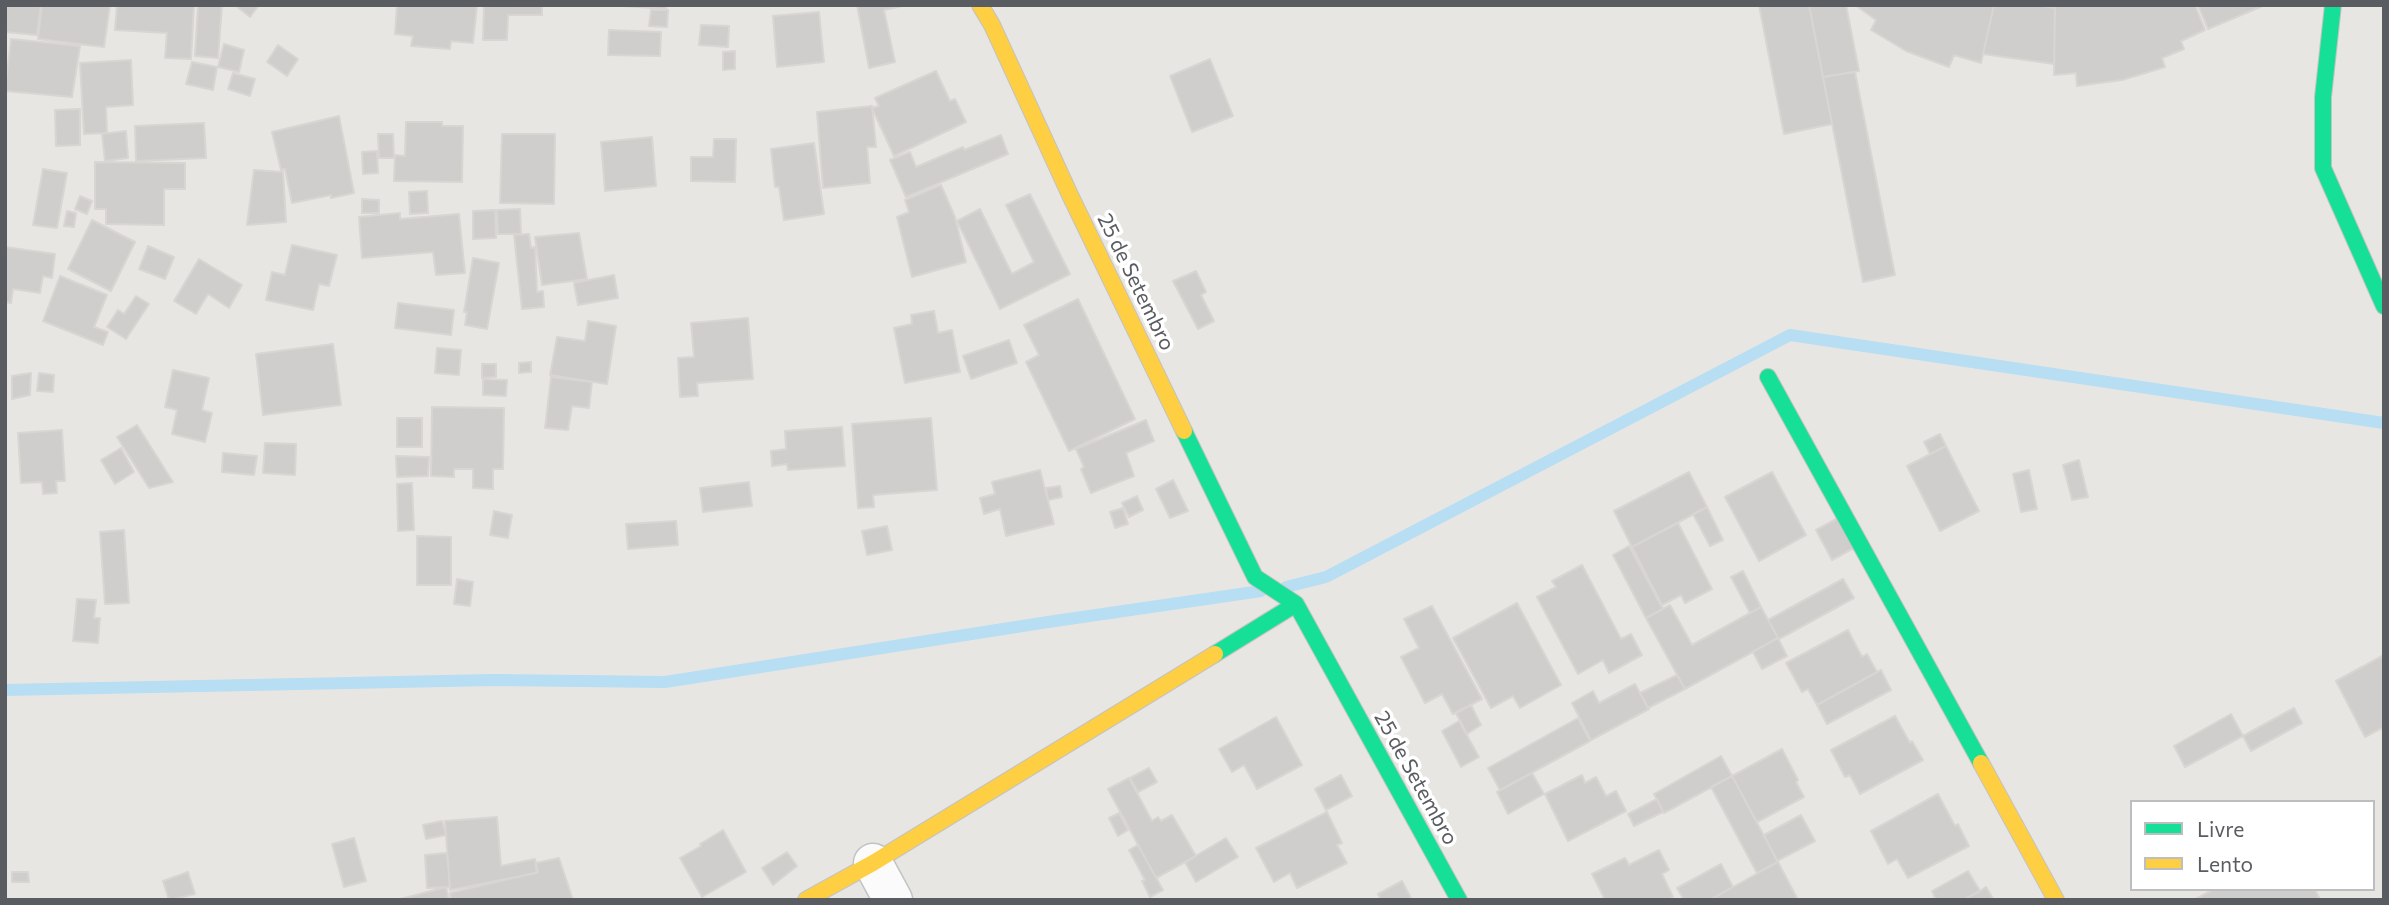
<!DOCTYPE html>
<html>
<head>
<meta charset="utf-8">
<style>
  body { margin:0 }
  #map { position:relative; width:2389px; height:905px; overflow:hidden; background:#e8e6e3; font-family:Commissioner,sans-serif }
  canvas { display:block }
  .frame { position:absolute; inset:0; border:7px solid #595c60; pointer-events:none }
  .legend { position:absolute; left:2130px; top:800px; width:245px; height:91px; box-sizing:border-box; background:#fff; border:2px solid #bdbebf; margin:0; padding:9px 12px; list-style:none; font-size:21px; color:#595c60 }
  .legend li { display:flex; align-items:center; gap:14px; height:35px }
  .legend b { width:35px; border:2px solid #bdbebf }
</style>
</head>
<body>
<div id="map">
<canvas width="2389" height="905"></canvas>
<div class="frame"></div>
<ul class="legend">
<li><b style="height:9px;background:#16e098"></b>Livre</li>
<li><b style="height:9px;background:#ffcf43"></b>Lento</li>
</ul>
</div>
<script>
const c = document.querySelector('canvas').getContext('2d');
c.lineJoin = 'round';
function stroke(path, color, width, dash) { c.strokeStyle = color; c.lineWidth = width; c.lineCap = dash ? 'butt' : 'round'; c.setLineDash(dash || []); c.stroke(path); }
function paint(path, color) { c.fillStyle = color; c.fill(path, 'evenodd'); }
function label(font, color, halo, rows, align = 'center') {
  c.font = font + ' Commissioner,sans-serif'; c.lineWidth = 7; c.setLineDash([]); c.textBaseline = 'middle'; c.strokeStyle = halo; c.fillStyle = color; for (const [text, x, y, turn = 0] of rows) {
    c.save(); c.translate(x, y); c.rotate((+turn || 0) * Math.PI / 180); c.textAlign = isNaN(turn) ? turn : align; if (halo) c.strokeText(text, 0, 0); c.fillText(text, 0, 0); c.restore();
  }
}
const stream = new Path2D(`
  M1286 587 1326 577 1790 335 2384 423
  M5 690 494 680 665 682 1048 622 1261 591`);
const building = new Path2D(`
  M5 5H41L37 35 5 32Z
  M42 5H110L104 47 38 39Z
  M117 5H194L191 59 165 58 167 33 115 30Z
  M198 5H222L218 58 195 56Z
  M235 5H259L250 17Z
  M397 5H477L473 43 451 41 450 49 411 46 413 36 395 34Z
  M484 5H542V15H508L507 40H483Z
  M609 5H666V9Z
  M857 5H907L884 10 895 62 869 68Z
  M1759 5H1809L1832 124 1784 134Z
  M1809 5H1846L1859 71 1823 77Z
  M1855 5H1994L1981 63 1954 55 1949 67 1906 51 1871 30 1876 20Z
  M1994 5H2037L2055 8 2054 64 1983 54Z
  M2055 5H2195L2205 30 2181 41 2184 49 2162 58 2165 67 2122 80 2077 86 2076 73 2054 75Z
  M2198 5H2265L2208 29Z
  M651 10H668L667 27 649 26Z
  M819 12 824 62 777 67 773 16Z
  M701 25 729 26 728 47 699 45Z
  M609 30 661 32 660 56 608 55Z
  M11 39 80 46 72 97 5 91Z
  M224 44 244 50 239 72 218 67Z
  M278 45 298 59 287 76 267 62Z
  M735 51V69L723 70V52Z
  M1210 59 1233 116 1192 132 1170 76Z
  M131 60 133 105 106 107 107 133 84 134 80 63Z
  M192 62 217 67 213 90 186 84Z
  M936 71 950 101 955 99 966 122 894 156 872 108 879 106 875 98Z
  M1855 72 1895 275 1863 282 1823 77Z
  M233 73 255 79 250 96 228 89Z
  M872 106 876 147H867L870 183 823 188 817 112Z
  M80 109V145L56 146 55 110Z
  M339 116 354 193 331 198V195L292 203 285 169 281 170 272 132Z
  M406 122H442V126H463L462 182 394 181 395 155 405 156Z
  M204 123 206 158 136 161 135 126Z
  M126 131 128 158 105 161 102 134Z
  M378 134H393L394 158H379Z
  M502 134H555L554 204 500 203Z
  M1001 135 1008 154 906 197 890 160 910 152 916 167 963 147 964 150Z
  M652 137 656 186 605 191 601 142Z
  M714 139H736L735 182 691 181V157H713Z
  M814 143 824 214 784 220 779 187H775L771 149Z
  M377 151 378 173 363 174 362 152Z
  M95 162 185 163V189H164V225L106 224V209H95Z
  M43 169 67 173 57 228 33 225Z
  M254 170 283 172 286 222 247 225Z
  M941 185 955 217 966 262 912 277 897 217 909 212 905 200Z
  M427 191 428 213 410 214 409 192Z
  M1030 194 1070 274 1000 309 957 221 980 209 1012 274 1034 262 1006 205Z
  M80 196 92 201 87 214 75 209Z
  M362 199 379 200V213H362Z
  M520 209 521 234H498L497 210Z
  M495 210 496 238 473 239V211Z
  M67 211 76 213 74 227 64 226Z
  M400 213V219L459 214 465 273 436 275 433 252 362 258 359 217Z
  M92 220 135 242 111 291 68 269Z
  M579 233 587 279 542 285 535 237Z
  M529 234 531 248 535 247 537 292 543 291 544 307 522 309 514 235Z
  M292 245 337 255 329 286 319 284 313 310 266 300 272 272 285 275Z
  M148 246 174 257 165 279 139 269Z
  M5 247 55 254 52 278 43 276 40 293 13 289 11 303 5 302Z
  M473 258 499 263 487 329 465 325 467 312H464Z
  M199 259 242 285 229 308 208 294 196 314 174 301Z
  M1196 271 1206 292 1201 295 1214 321 1198 329 1173 281Z
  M614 275 618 298 578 305 574 283Z
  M60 276 107 295 94 327 108 332 103 345 43 321Z
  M136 296 149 304 126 339 107 327 118 310 124 314Z
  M1078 299 1135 419 1069 451 1026 362 1039 355 1024 325Z
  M398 303 454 310 451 335 395 328Z
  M934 311 938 333 952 330 960 372 905 383 894 328 912 324 911 315Z
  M748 318 753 379 697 383 698 396 680 397 678 358 694 357 691 323Z
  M588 321 616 326 607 384 550 375 557 337 585 341Z
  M1009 340 1017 363 971 379 963 356Z
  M333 344 341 405 263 415 256 354Z
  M437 348 461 350 459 375 435 373Z
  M531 362V372L519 373V363Z
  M482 364H496V377L482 378Z
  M173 370 209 378 202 410 212 413 205 442 172 434 177 410 165 407Z
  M31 373 30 395 12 399V376Z
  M39 373 54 375 53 392 37 391Z
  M551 377 592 382 589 408 572 406 568 430 545 428Z
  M483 379 507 380 506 396 483 395Z
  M432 407 504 408 503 469H493V489L473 488V469H454V477L431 476Z
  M397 418H422V447H397Z
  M931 418 937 490 873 495 874 507 858 508 852 424Z
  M1146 420 1154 441 1126 453 1134 476 1091 493 1081 469 1084 467 1076 449Z
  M137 425 173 482 149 488 117 437Z
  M842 427 845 466 788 470 787 464 772 466 771 451 786 449 785 431Z
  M62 430 65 481H56L57 493 43 494 42 482 21 483 18 433Z
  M1940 434 1946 446 1930 454 1924 442Z
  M265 443 296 444 295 475 263 473Z
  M1946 446 1979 511 1940 531 1907 466Z
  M121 448 134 472 115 484 101 460Z
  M223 453 257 456 254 475 222 472Z
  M396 456 429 457 428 476 397 477Z
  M2079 460 2088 497 2072 500 2063 465Z
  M1040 470 1054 524 1006 536 1000 509 984 514 980 498 995 494 992 482Z
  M2029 470 2037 509 2021 512 2013 474Z
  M1689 472 1707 507 1632 547 1614 511Z
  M1772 472 1806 535 1759 561 1725 497Z
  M1173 480 1188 511 1170 518 1156 489Z
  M749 482 752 506 703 512 700 488Z
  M412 483 414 530 398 531 397 484Z
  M1060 486 1062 497 1048 500 1046 488Z
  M1137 496 1143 510 1129 517 1122 503Z
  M1707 507 1723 540 1710 546 1693 514Z
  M1123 508 1128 524 1115 528 1110 512Z
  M494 511 512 515 508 538 490 535Z
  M1838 518 1854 548 1832 560 1816 530Z
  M676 521 678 545 628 549 626 524Z
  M1678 523 1712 589 1685 603 1681 595 1662 605 1632 547Z
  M887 526 892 550 867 555 862 531Z
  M124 530 129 603 105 604 100 532Z
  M417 536 451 537V585H417Z
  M1629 546 1663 609 1646 618 1613 555Z
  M1582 565 1621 639 1631 634 1642 655 1609 673 1603 660 1578 674 1537 597 1556 587 1552 581Z
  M1743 571 1761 607 1750 613 1731 577Z
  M457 579 473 582 470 606 454 604Z
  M1843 579 1854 598 1779 639 1768 620Z
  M77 599 96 600 94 618H100L98 643 73 641Z
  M1517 603 1561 685 1520 708 1513 696 1491 708 1453 638Z
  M1670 605 1692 645 1761 607 1778 638 1685 689 1646 618Z
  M1432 606 1482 699 1453 714 1442 694 1425 703 1401 657 1419 648 1404 619Z
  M1848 630 1862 657 1867 654 1877 672 1817 705 1808 689 1802 692 1786 663Z
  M1778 638 1787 656 1762 669 1753 652Z
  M2384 655V727L2365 737 2336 681Z
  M1881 670 1891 690 1827 724 1817 705Z
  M1677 675 1685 689 1648 708 1640 693Z
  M1635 684 1649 709 1591 740 1572 703 1593 691 1599 703Z
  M1471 705 1481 725 1467 734 1456 713Z
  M2294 708 2302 723 2251 751 2243 736Z
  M2231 714 2243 736 2185 767 2174 746Z
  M1895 716 1910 743 1912 741 1923 760 1860 794 1850 775 1845 777 1831 750Z
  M1276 717 1302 765 1257 789 1244 765 1232 772 1219 749Z
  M1578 718 1590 741 1500 790 1488 768Z
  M1459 721 1479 757 1461 767 1442 731Z
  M1782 749 1798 780 1796 782 1804 797 1757 822 1732 776Z
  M1721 756 1732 776 1664 813 1654 794Z
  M1149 768 1157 782 1138 792 1130 778Z
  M1532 773 1544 794 1508 814 1497 792Z
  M1341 775 1352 796 1326 810 1315 789Z
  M1582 775 1585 783 1596 777 1606 796 1616 791 1626 811 1568 841 1545 794Z
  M1732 776 1778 862 1757 873 1711 787Z
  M1129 778 1152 821 1158 817 1161 821 1172 815 1196 856 1156 878 1108 789Z
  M1938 794 1955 826 1958 824 1969 846 1908 878 1897 859 1888 864 1871 831Z
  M1657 799 1663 812 1634 826 1628 814Z
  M1327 812 1342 843 1337 845 1347 863 1297 888 1290 873 1274 882 1256 848Z
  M1119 813 1128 830 1118 836 1109 818Z
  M1801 815 1815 841 1777 861 1764 835Z
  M497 817 501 866 535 859 537 873 450 890 445 821Z
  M442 821 446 835 426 839 423 825Z
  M723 830 746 872 702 897 680 858 701 846 700 844Z
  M354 838 366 881 344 887 332 844Z
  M1226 838 1238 857 1196 882 1185 862Z
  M1138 845 1163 890 1150 897 1142 881 1145 880 1129 850Z
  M1659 850 1669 870 1662 874 1673 897 1668 900H1605L1592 874 1625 858 1629 865Z
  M787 852 797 866 773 885 762 868Z
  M447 853 450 887 427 888 425 855Z
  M559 858 573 900H451L450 893 538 872 536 863Z
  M1778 862 1798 900H1716L1715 897Z
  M1721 864 1733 887 1710 900H1684L1677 888Z
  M1968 871 1980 891 1963 900H1936L1932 891Z
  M12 872H28L29 882H12Z
  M188 872 195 894 169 900 163 881Z
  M1402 881 1412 900H1381L1378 894Z
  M446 887 449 900H397Z
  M1986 887 1994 900H1963L1980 891Z
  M2214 889H2315L2320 900H2194Z`);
const street = new Path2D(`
  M873 863 893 900`);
const fast = new Path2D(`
  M2333 5 2323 97V168L2384 306
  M1768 377 1981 763
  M1184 431 1255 577 1296 604 1459 900
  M1215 654 1296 604`);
const slow = new Path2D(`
  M980 5 992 25 1070 195 1184 431
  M1981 763 2056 900
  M806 900 873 863 1215 654`);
const streetNames = [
  ["25 de Setembro",1136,282,64],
  ["25 de Setembro",1416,778,61]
];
stroke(stream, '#b7def2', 12);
paint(building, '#d0cecc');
stroke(building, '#d8d5d2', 2);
stroke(street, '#c3c3c4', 41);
stroke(fast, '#c3c3c2', 18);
stroke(slow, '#c3c3c2', 18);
stroke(street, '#fcfbfb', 38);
stroke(fast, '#16e098', 16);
stroke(slow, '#ffcf43', 16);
label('21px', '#595c60', '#fff', streetNames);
</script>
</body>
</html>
